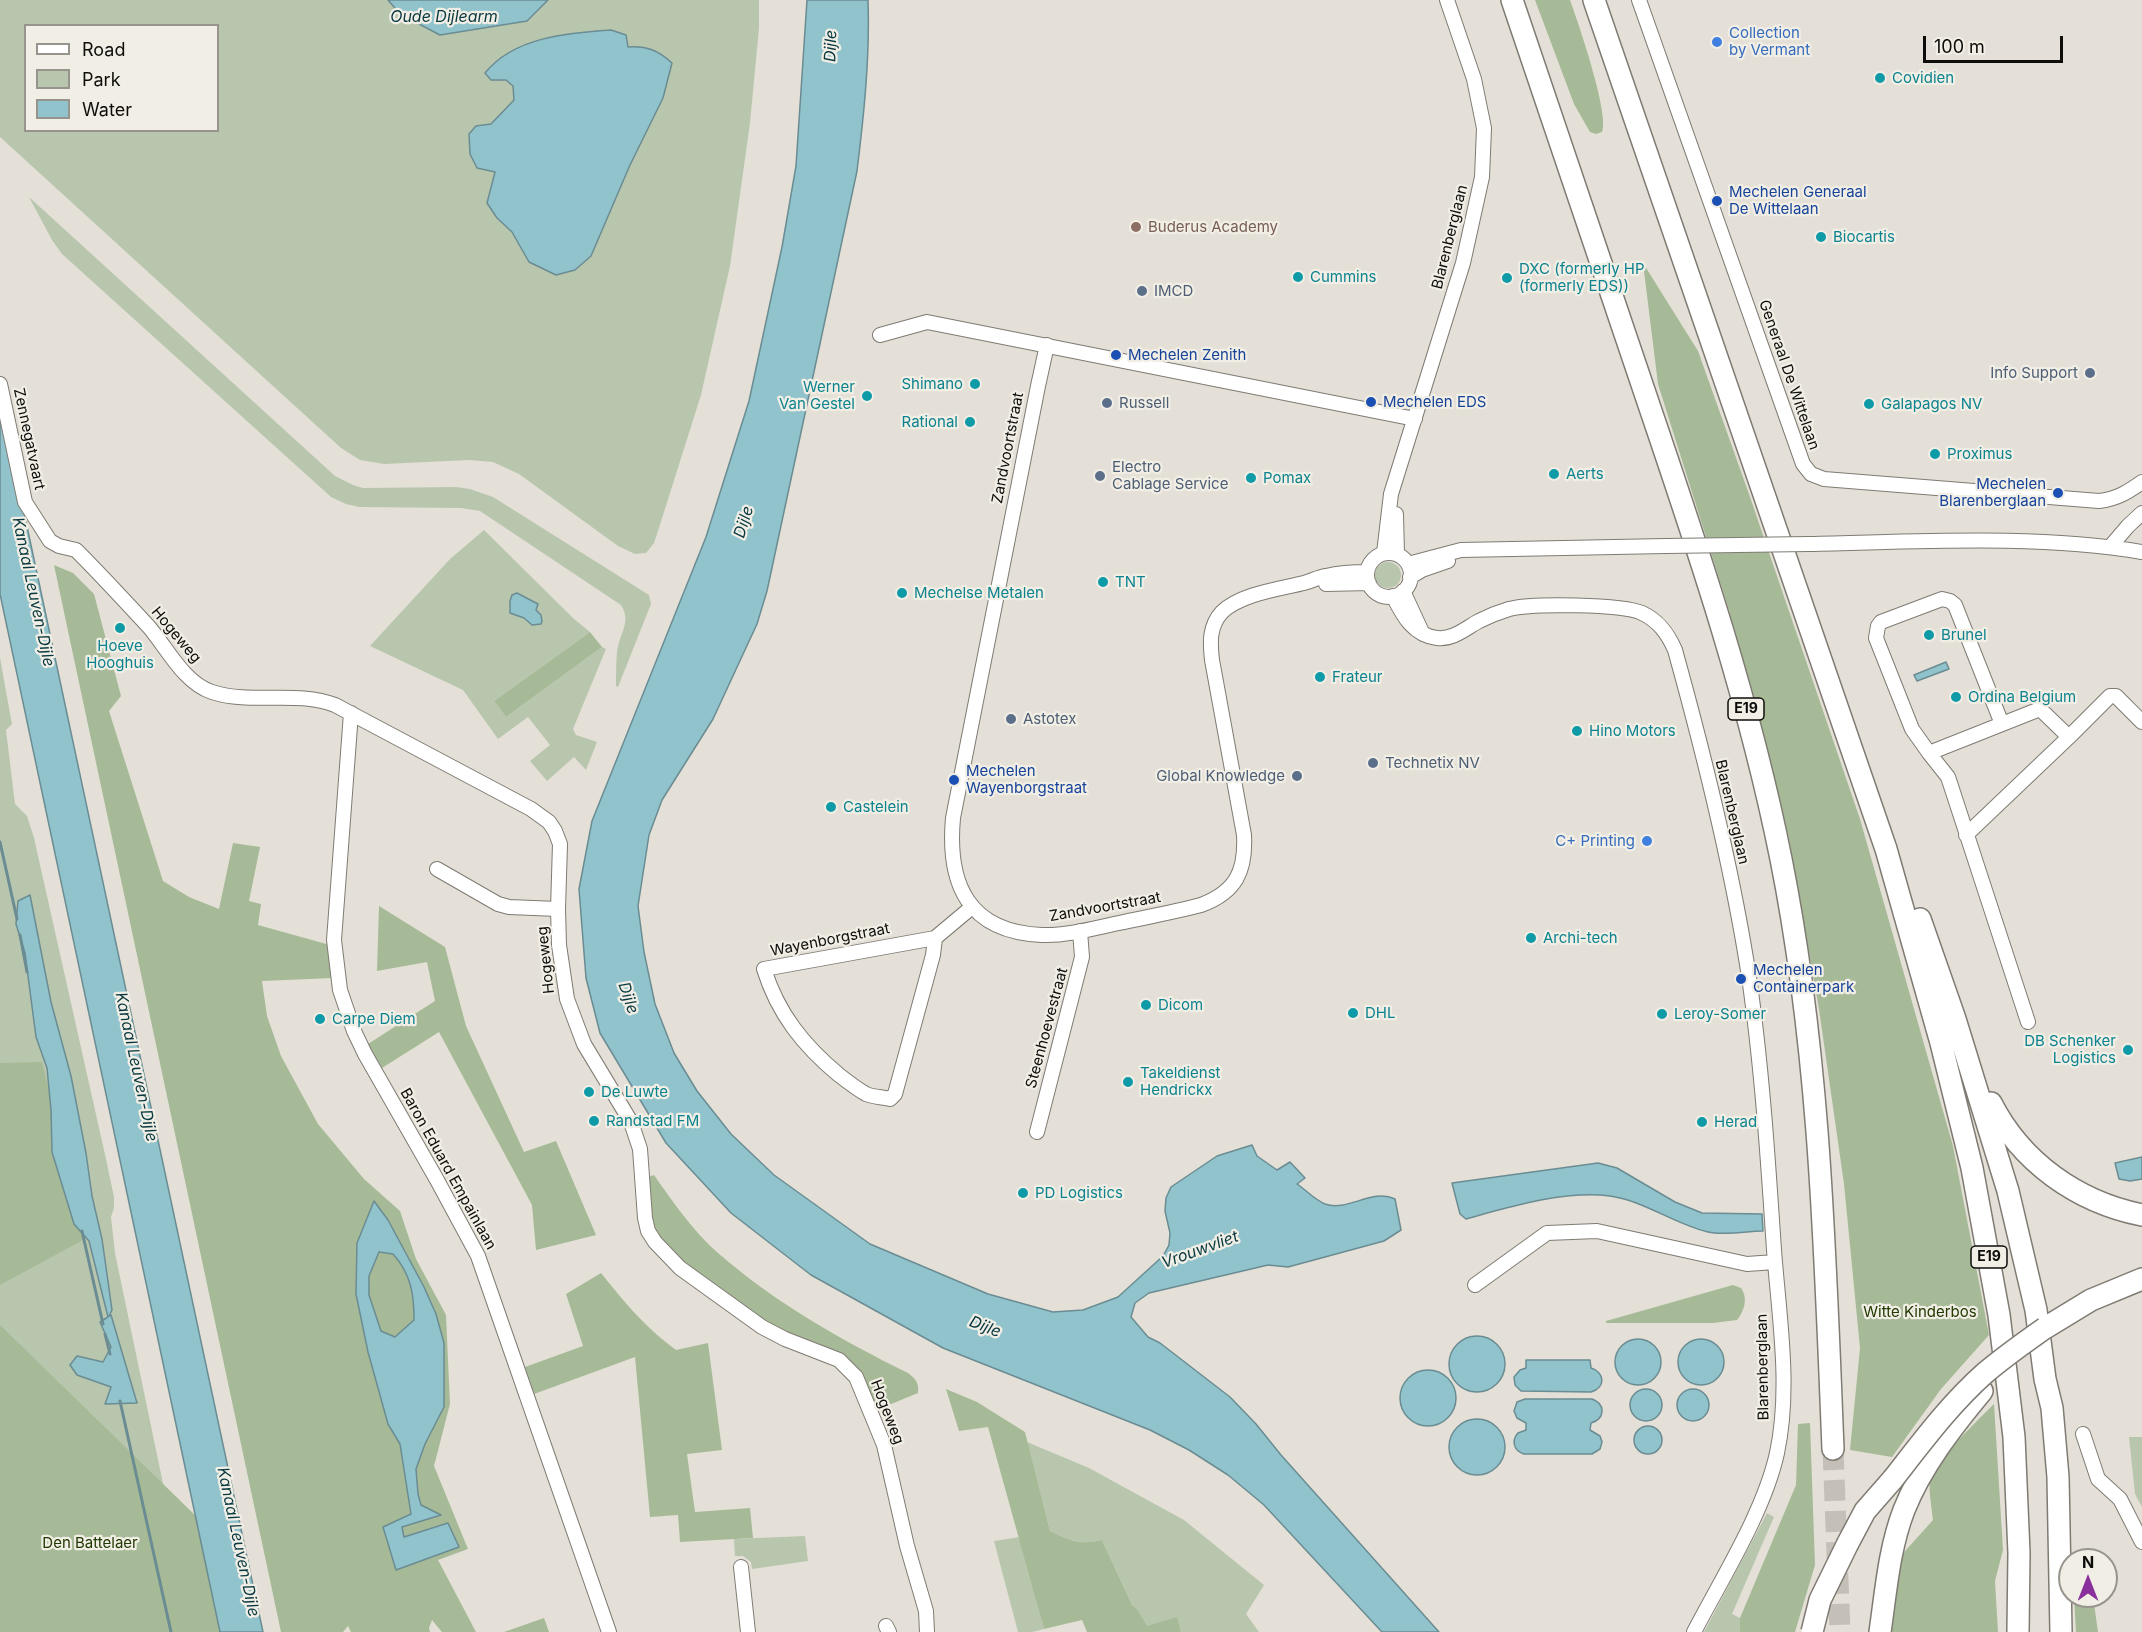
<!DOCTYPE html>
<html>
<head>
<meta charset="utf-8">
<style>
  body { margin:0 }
  #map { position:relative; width:2142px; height:1632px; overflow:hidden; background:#e4e0d7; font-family:Inter,sans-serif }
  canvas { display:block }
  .legend { position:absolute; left:24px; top:24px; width:195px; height:108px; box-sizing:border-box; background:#f1eee5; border:2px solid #96948d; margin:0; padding:8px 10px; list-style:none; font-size:18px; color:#0e0d0a }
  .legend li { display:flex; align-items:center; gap:12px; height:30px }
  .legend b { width:30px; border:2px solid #96948d }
  .north { position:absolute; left:2058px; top:1548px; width:60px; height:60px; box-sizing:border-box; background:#f1eee5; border:2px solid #96948d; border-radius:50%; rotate:0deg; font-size:16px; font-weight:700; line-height:24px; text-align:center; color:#0e0d0a }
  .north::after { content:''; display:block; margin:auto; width:21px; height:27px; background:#8a309b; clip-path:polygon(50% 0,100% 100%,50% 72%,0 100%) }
  .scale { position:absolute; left:1923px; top:36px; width:140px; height:27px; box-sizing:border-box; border:3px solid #0e0d0a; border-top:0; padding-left:8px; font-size:18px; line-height:21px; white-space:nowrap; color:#0e0d0a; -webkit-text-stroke:4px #f1eee5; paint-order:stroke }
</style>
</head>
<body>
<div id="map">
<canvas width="2142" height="1632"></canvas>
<ul class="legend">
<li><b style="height:8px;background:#fff"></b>Road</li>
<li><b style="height:16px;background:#b9c6ae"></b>Park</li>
<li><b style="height:16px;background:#91c3cd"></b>Water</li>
</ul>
<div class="north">N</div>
<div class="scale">100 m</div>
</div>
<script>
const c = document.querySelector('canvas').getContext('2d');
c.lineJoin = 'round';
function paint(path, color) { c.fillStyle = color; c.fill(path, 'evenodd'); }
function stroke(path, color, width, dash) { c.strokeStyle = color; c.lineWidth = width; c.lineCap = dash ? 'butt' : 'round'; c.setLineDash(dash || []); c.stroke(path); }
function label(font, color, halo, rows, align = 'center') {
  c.font = font + ' Inter,sans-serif'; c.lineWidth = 4.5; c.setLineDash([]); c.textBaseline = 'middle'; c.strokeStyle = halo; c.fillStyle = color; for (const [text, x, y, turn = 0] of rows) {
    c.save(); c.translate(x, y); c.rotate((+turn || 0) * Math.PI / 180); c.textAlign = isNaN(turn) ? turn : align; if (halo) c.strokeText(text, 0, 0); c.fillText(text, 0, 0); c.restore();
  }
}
const green = new Path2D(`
  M0 0H759V28L750 123 730 266 701 395 658 531 654 543 646 553 635 554 618 546 519 474 493 462 469 460 384 464 360 460 341 448 0 137ZM26 26H218V130H26Z
  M29 197 335 476 353 485 363 488 456 487 470 489 493 497 649 595 651 604 618 687 616 686C616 675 616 663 617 652 619 634 632 622 621 605L480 511 461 508 359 507 346 504 331 497 62 254 52 240Z
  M484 530 574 619 590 632 494 701 506 717 602 647 606 649 573 729 576 735 597 742 586 770 574 757 547 781 530 761 550 745 528 717 498 739 463 690 370 646 450 559Z
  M1375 575a13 13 0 1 1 26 0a13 13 0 1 1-26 0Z
  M0 658 12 724 6 730 15 804 27 816 34 838 106 1159 114 1197V1208L111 1217 115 1253 166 1498 0 1632Z
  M2129 1437H2142V1507L2135 1494Z
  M1027 1442 1089 1468 1184 1520 1264 1585 1246 1614 1259 1632H1181L1177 1618 1147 1627 1138 1610 1132 1605 1102 1540C1079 1545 1071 1541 1050 1531Z
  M1767 1513 1774 1517 1732 1614 1740 1618V1632H1704Z
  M805 1536 808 1561 752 1569 751 1562 743 1556H735L734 1539Z
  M1020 1537 1044 1629 1032 1632H1018L994 1541Z`);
const forest = new Path2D(`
  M1535 0H1570C1578 22 1610 115 1602 132L1596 134 1590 132 1574 104Z
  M1643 263 1698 351 1749 494 1860 819 1953 1146 1989 1335 1941 1389 1892 1457 1850 1450 1860 1348 1844 1184 1819 1009 1789 839 1729 610 1658 384Z
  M54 565 73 573 94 594 121 696 109 711 163 881 189 897 219 909 233 843 260 847 249 901 261 904 258 925 330 945 333 978 262 981 267 1016 281 1056 318 1124 364 1179 400 1211 416 1259 446 1315 450 1404 434 1466 468 1549 438 1560 476 1632H442L432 1620 429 1628 430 1632H351L348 1626 343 1632H281ZM375 1202 388 1220 424 1287 436 1314 444 1343 425 1444 416 1469 418 1494 421 1505 441 1515 402 1527 404 1537 448 1523 459 1547 396 1569 383 1527 411 1514 400 1444 388 1424 368 1352 356 1294Z
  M590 632 602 647 506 717 494 701Z
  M379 906 445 947 466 1026 524 1152 556 1141 596 1235 536 1250 532 1205 439 1032 382 1068 368 1044 435 1001 427 962 377 971Z
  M42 1062 85 1239 0 1285V1063Z
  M654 1175C673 1202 692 1230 718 1253 774 1302 841 1340 908 1373 916 1379 919 1383 918 1393L874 1411 857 1374 790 1338 691 1273 653 1234 645 1178Z
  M379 1252 393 1254C411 1274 413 1293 414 1320L395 1337 381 1331 369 1295V1276Z
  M601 1273C626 1304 644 1326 676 1350L708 1343 722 1450 687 1454 695 1512 750 1508 753 1538 680 1542 678 1515 650 1517 635 1357 534 1394 525 1367 583 1346 566 1294Z
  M1733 1285 1741 1288C1748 1298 1745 1310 1737 1320L1713 1323H1606V1321Z
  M0 1325 198 1518 222 1632H0Z
  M946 1389 977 1402 1025 1432 1050 1531C1071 1541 1079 1545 1102 1540L1132 1605 1138 1610 1147 1626 1177 1617 1181 1632H1087L1082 1620 1044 1629 988 1427 959 1431Z
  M1994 1404 2003 1550 1995 1581 1998 1632H1891L1898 1559 1933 1520C1932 1509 1928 1487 1930 1478 1934 1462 1981 1417 1994 1404Z
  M1810 1423 1815 1565 1795 1632H1740V1618L1796 1485 1798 1424Z
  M2074 1596H2093L2098 1632H2076Z
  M544 1618 549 1632H504Z`);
const water = new Path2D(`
  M388 0H548L527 21 440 35 400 14Z
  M807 0H868C870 57 864 114 857 171L767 591 757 624 713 719 662 800 649 835 638 906 644 952 655 1004 674 1053 697 1091 731 1134 774 1175 870 1244 988 1294 1053 1312 1083 1310 1118 1297 1163 1256 1169 1245 1170 1233 1165 1211 1166 1198 1171 1187 1217 1156 1252 1145 1257 1156 1277 1170 1290 1162 1305 1178 1297 1184C1306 1190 1315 1200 1325 1204 1348 1212 1372 1188 1395 1199L1401 1230 1384 1241 1288 1267 1268 1265 1149 1293 1135 1303 1131 1317 1148 1337 1160 1343 1230 1397 1256 1424 1281 1455 1439 1632H1382L1264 1505 1228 1475 1189 1450 1150 1430 943 1348 811 1275 731 1213 666 1143 600 1033 586 978 579 889 592 821 706 537 749 401 782 247 796 166Z
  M611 30 626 35 628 47C646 45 659 51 672 63L663 98 630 165 591 256 575 270 556 275 529 262 512 232 497 218 487 203 495 172 477 168 470 154 469 134 476 126 491 124 514 100 513 86 506 80H491L485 73C514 37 567 33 611 30Z
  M0 400 263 1632H220L0 594Z
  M517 593 538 604 536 610 541 615 542 621 541 624 532 625 524 618 510 613V601L512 595Z
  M1946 662 1949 669 1917 681 1914 675Z
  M30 895 51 1002 71 1076 86 1153 92 1196 102 1239 112 1310 109 1316 111 1315 137 1403 105 1404 111 1387 77 1375 70 1365 77 1356 103 1362 111 1347 100 1322 108 1317 89 1241 74 1224 52 1152 51 1110 47 1068 36 1037 25 953 16 924 18 901Z
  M2142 1157V1179L2130 1181 2119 1179 2115 1163Z
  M1598 1163 1617 1168 1675 1202 1702 1213 1762 1214 1763 1231C1746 1231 1724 1236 1708 1232 1674 1224 1645 1201 1610 1196 1565 1190 1509 1207 1466 1219L1460 1214 1452 1183Z
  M374 1201 388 1220 424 1287 436 1314 444 1343V1407L425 1444 416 1469 418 1494 421 1505 441 1515 402 1527 404 1537 448 1523 459 1547 396 1570 383 1527 411 1514 400 1444 388 1424 368 1352 356 1294 357 1243ZM379 1252 393 1254C411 1274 414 1294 414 1320L395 1337 381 1331 369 1295V1276Z
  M1449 1364a28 28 0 1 1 56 0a28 28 0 1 1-56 0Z
  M1615 1362a23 23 0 1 1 46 0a23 23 0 1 1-46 0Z
  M1678 1362a23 23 0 1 1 46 0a23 23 0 1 1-46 0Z
  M1526 1360H1590L1591 1368C1605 1372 1606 1388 1591 1392L1521 1391 1515 1385 1514 1377 1520 1370 1526 1368Z
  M1400 1398a28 28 0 1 1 56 0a28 28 0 1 1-56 0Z
  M1677 1405a16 16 0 1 1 32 0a16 16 0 1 1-32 0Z
  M1630 1405a16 16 0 1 1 32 0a16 16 0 1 1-32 0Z
  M1525 1399H1592C1606 1404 1605 1419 1591 1423L1590 1430 1600 1436 1602 1442 1600 1449 1592 1454H1524C1514 1451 1511 1441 1518 1433L1526 1430V1423L1517 1418 1514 1411 1517 1402Z
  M1449 1447a28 28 0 1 1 56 0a28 28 0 1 1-56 0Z
  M1634 1440a14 14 0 1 1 28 0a14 14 0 1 1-28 0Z`);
const stream = new Path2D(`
  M0 842 17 919
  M20 935 27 972
  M82 1231 103 1324
  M105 1334 110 1354
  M120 1401 171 1632`);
const highwayTunnel = new Path2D(`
  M1833 1449 1840 1632`);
const minor = new Path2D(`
  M1639 0 1803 464 1811 474 1824 479 2099 501C2117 499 2128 492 2142 482
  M880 335 927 322 1415 419
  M1047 345 1038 386 953 818C947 884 968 932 1042 935 1067 936 1095 928 1119 923 1147 917 1174 912 1201 905 1236 892 1246 871 1244 835L1212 660C1210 643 1209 626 1222 612 1241 594 1279 589 1304 583 1312 581 1318 577 1326 576 1339 573 1354 572 1367 572
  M0 384 25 502 50 541 59 546 76 550C101 575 125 601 149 627 167 648 184 683 212 692 252 705 296 690 335 705L531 809 549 822 555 831 560 844 558 909 559 945 567 999 584 1044 631 1122 640 1149 645 1218 648 1231 655 1242 680 1268 762 1327 785 1339 839 1360 856 1377 884 1445 907 1546 926 1611 927 1632
  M1396 514 1397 554
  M1809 544C1917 542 2035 534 2142 552
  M2110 547 2128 526 2142 513
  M1384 553 1391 494 1463 263 1482 177 1484 128 1474 79 1447 0
  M1367 575a22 22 0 1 1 44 0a22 22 0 1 1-44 0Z
  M1408 564 1461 550 1666 546
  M1410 577 1422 570 1448 561
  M1326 584 1369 583
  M1403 591 1422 632
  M1393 596C1403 616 1413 635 1437 638 1453 640 1466 628 1479 621 1489 616 1499 612 1509 609 1531 603 1622 604 1642 613 1659 621 1668 634 1675 650 1705 758 1732 867 1749 977 1762 1068 1768 1159 1774 1250 1779 1317 1791 1387 1777 1453 1764 1512 1722 1578 1694 1632
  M351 713 334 940 340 990 354 1031 365 1054 437 1180 478 1256 609 1632
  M2002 724 1955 605 1950 601 1942 599 1881 622 1878 626 1876 638 1912 729 1929 753 2040 709 2069 737 2110 696H2116L2142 722
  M1929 753 1948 777 1951 786 2028 1022
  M1966 835 2069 737
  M437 869 498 904 509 907 558 909
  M935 938 933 955 895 1094 890 1099C882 1097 873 1097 866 1094 857 1089 848 1082 839 1075 804 1046 778 1014 764 969L935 938 972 907
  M1037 1132 1082 957 1080 931
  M1475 1285 1547 1233 1597 1231 1747 1264 1775 1262
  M2083 1434 2098 1479 2120 1499 2142 1542
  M741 1567 748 1632
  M886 1626 889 1632`);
const highway = new Path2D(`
  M1512 0C1558 135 1603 270 1649 405 1700 555 1750 704 1781 859 1820 1054 1825 1252 1833 1449
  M1594 0 1886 849 1941 1043 1972 1168 1999 1315 2014 1437 2019 1553 2018 1632
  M1920 919 1955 1019 2008 1191 2036 1310 2045 1379 2052 1408 2058 1477 2061 1632
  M1991 1103C2021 1162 2077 1202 2142 1215
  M2045 1328 2091 1300 2142 1279
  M1848 1543 1865 1511 1893 1479
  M1880 1632C1886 1591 1889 1549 1904 1510 1921 1467 1952 1427 1982 1391`);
const minorBridge = new Path2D(`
  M1666 546 1809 544`);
const highwayBridge = new Path2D(`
  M1893 1479C1922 1442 1950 1404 1985 1373 2004 1357 2025 1342 2045 1328
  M1812 1632 1820 1600 1848 1543`);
const markers = [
  [1717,42,6,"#3f7fe0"],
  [1880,78,6,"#0f9aa8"],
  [1717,201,6,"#1a4fb4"],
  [1136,227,6,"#8d6e63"],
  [1821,237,6,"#0f9aa8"],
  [1298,277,6,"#0f9aa8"],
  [1507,278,6,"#0f9aa8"],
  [1142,291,6,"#5c6f8a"],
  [1116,355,6,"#1a4fb4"],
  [2090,373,6,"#5c6f8a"],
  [975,384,6,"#0f9aa8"],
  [867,396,6,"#0f9aa8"],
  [1371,402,6,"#1a4fb4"],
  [1107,403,6,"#5c6f8a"],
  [1869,404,6,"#0f9aa8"],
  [970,422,6,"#0f9aa8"],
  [1935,454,6,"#0f9aa8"],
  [1554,474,6,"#0f9aa8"],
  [1100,476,6,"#5c6f8a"],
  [1251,478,6,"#0f9aa8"],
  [2058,493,6,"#1a4fb4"],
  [1103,582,6,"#0f9aa8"],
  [902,593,6,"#0f9aa8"],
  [120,628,6,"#0f9aa8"],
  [1929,635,6,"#0f9aa8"],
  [1320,677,6,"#0f9aa8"],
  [1956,697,6,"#0f9aa8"],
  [1011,719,6,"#5c6f8a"],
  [1577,731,6,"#0f9aa8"],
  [1373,763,6,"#5c6f8a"],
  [1297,776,6,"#5c6f8a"],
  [954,780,6,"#1a4fb4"],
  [831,807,6,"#0f9aa8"],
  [1647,841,6,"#3f7fe0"],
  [1531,938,6,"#0f9aa8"],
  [1741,979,6,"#1a4fb4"],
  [1146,1005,6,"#0f9aa8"],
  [1353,1013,6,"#0f9aa8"],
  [1662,1014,6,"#0f9aa8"],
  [320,1019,6,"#0f9aa8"],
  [2128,1050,6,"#0f9aa8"],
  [1128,1082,6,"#0f9aa8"],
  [589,1092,6,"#0f9aa8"],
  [594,1121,6,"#0f9aa8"],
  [1702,1122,6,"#0f9aa8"],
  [1023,1193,6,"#0f9aa8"]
];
const shields = [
  [1746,709,36],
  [1989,1257,36]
];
const shieldNames = [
  ["E19",1746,709],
  ["E19",1989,1257]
];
const shopNames = [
  ["Collection",1729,33],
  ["by Vermant",1729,50],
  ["C+ Printing",1635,841,"right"]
];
const cultureNames = [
  ["Covidien",1892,78],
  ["Biocartis",1833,237],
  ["DXC (formerly HP",1519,269],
  ["(formerly EDS))",1519,286],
  ["Cummins",1310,277],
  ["Shimano",963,384,"right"],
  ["Werner",855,387,"right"],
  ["Van Gestel",855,404,"right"],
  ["Galapagos NV",1881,404],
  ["Rational",958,422,"right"],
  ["Proximus",1947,454],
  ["Aerts",1566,474],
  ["Pomax",1263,478],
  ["TNT",1115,582],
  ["Mechelse Metalen",914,593],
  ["Brunel",1941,635],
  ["Hoeve",120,646,"center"],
  ["Hooghuis",120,663,"center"],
  ["Frateur",1332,677],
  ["Ordina Belgium",1968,697],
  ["Hino Motors",1589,731],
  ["Castelein",843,807],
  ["Archi-tech",1543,938],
  ["Dicom",1158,1005],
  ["DHL",1365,1013],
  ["Leroy-Somer",1674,1014],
  ["Carpe Diem",332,1019],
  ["DB Schenker",2116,1041,"right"],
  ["Logistics",2116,1058,"right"],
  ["Takeldienst",1140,1073],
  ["Hendrickx",1140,1090],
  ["De Luwte",601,1092],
  ["Randstad FM",606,1121],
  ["Herad",1714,1122],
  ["PD Logistics",1035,1193]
];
const transitNames = [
  ["Mechelen Generaal",1729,192],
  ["De Wittelaan",1729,209],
  ["Mechelen Zenith",1128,355],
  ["Mechelen EDS",1383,402],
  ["Mechelen",2046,484,"right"],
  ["Blarenberglaan",2046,501,"right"],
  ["Mechelen",966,771],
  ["Wayenborgstraat",966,788],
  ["Mechelen",1753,970],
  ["Containerpark",1753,987]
];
const educationNames = [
  ["Buderus Academy",1148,227]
];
const streetNames = [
  ["Blarenberglaan",1450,237,-76],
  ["Generaal De Wittelaan",1789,375,71],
  ["Zennegatvaart",29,439,78],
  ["Zandvoortstraat",1008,448,-79],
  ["Hogeweg",176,635,50],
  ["Blarenberglaan",1732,812,77],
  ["Zandvoortstraat",1105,907,-10],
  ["Wayenborgstraat",830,940,-11],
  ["Hogeweg",546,960,-96],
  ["Steenhoevestraat",1047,1028,-75],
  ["Baron Eduard Empainlaan",448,1169,61],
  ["Blarenberglaan",1763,1367,-91],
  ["Hogeweg",887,1412,69]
];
const serviceNames = [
  ["IMCD",1154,291],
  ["Info Support",2078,373,"right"],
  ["Russell",1119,403],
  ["Electro",1112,467],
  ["Cablage Service",1112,484],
  ["Astotex",1023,719],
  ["Technetix NV",1385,763],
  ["Global Knowledge",1285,776,"right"]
];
const parkNames = [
  ["Witte Kinderbos",1920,1312],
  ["Den Battelaer",90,1543]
];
const waterNames = [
  ["Oude Dijlearm",444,17],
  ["Dijle",831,46,-88],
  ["Dijle",744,522,-73],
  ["Kanaal Leuven-Dijle",33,592,78],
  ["Dijle",628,998,71],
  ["Kanaal Leuven-Dijle",136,1067,78],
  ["Vrouwvliet",1200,1250,-20],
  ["Dijle",985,1327,22],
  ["Kanaal Leuven-Dijle",238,1542,78]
];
paint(green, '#b9c6ae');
paint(forest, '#a6ba97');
paint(water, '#91c3cd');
stroke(water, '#6a8c92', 1.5);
stroke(stream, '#6a8c92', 3);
stroke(highwayTunnel, '#c4c0b8', 21, [21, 10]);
stroke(minor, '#7f7b73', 16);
stroke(highway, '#7f7b73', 24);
stroke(minor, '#fff', 14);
stroke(highway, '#fff', 21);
stroke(minorBridge, '#7f7b73', 16, []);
stroke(highwayBridge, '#7f7b73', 24, []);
stroke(minorBridge, '#fff', 14);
stroke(highwayBridge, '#fff', 21);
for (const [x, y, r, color] of markers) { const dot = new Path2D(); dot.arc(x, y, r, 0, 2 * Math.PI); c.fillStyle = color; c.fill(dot); stroke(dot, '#f1eee5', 2); }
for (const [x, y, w] of shields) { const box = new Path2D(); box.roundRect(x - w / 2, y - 11, w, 22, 4.5); c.fillStyle = '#f1eee5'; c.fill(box); stroke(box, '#0e0d0a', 1.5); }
label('bold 14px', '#0e0d0a', null, shieldNames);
label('15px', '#366cbe', '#f1eee5', shopNames, 'left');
label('15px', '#0d838f', '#f1eee5', cultureNames, 'left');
label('15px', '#164399', '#f1eee5', transitNames, 'left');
label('15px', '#785e54', '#f1eee5', educationNames, 'left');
label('15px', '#0e0d0a', '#f1eee5', streetNames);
label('15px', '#4e5e75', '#f1eee5', serviceNames, 'left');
label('15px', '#213902', '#f1eee5', parkNames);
label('italic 16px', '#083840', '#f1eee5', waterNames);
</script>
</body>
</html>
